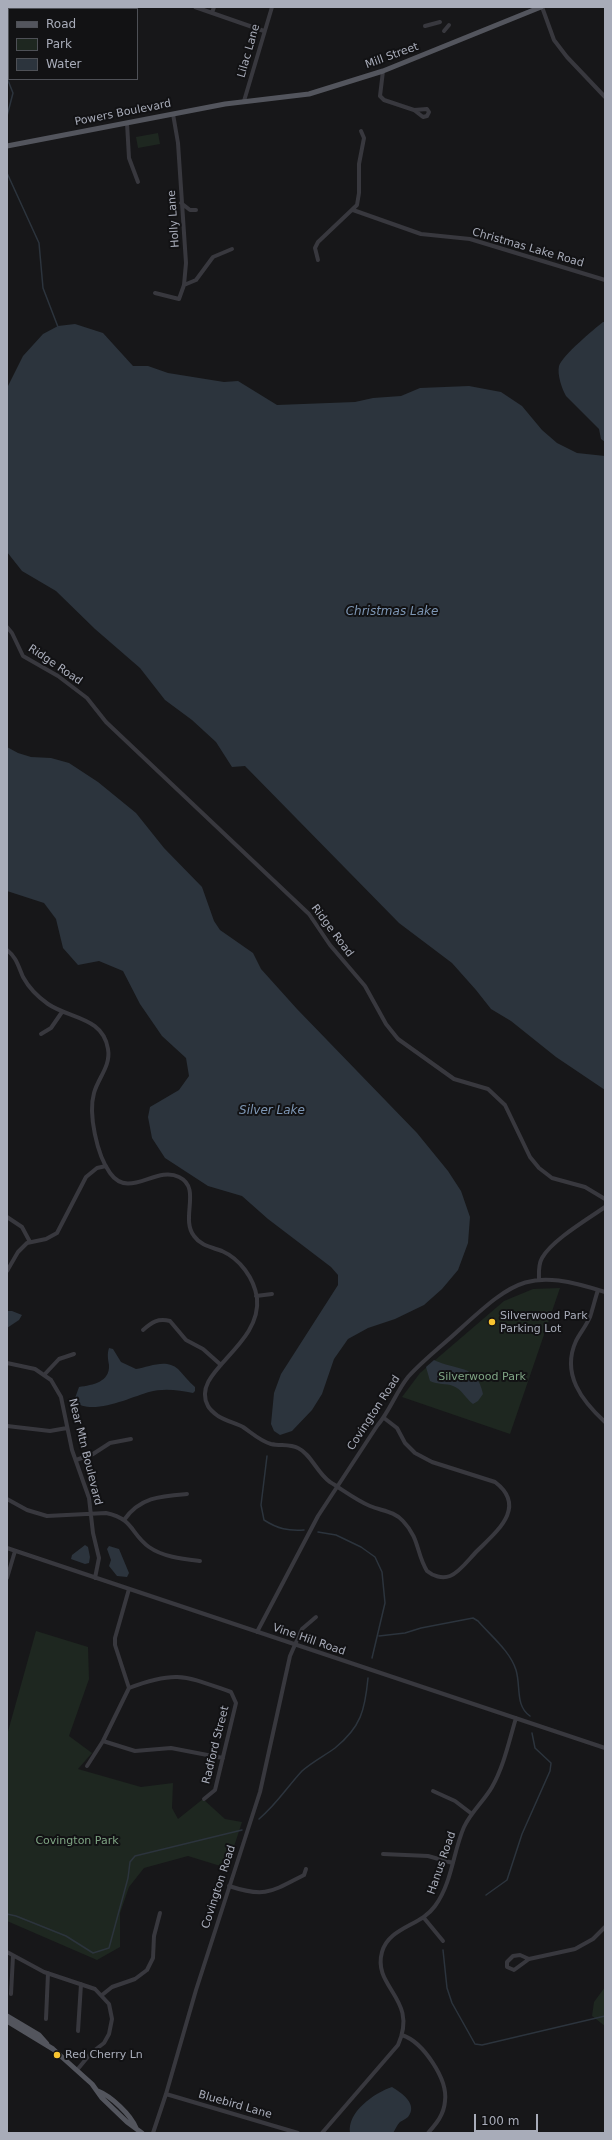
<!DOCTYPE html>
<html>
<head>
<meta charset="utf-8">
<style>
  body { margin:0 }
  #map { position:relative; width:612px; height:2140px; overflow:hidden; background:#171719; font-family:"DejaVu Sans",sans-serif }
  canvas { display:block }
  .frame { position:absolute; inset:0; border:8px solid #a8acb9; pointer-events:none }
  .legend { position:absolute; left:8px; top:8px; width:130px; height:72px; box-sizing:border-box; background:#121214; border:1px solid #4e5056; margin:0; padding:5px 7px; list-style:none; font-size:12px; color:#a8acb9 }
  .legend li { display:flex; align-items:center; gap:8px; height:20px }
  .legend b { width:20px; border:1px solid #4e5056 }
  .scale { position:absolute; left:474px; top:2114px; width:64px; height:18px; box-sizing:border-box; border:2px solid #a8acb9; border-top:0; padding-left:5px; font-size:12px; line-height:14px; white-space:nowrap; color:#a8acb9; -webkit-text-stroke:3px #121214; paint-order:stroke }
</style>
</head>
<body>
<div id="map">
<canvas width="612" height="2140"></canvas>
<div class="frame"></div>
<ul class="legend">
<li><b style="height:5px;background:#53555d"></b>Road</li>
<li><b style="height:11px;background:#1e2720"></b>Park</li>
<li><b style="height:11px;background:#2c343d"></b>Water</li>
</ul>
<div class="scale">100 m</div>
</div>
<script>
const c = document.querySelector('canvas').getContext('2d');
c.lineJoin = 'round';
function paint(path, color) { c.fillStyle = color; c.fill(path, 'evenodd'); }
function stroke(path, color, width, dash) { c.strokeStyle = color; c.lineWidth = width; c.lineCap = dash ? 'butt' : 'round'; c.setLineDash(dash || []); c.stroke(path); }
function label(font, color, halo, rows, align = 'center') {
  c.font = font + ' "DejaVu Sans",sans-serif'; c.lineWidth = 4; c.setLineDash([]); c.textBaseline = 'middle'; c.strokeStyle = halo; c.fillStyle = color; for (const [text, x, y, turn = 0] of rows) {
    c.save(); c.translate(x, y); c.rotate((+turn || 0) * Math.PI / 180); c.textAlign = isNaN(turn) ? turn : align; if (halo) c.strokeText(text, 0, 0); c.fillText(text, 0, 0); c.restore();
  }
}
const green = new Path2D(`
  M158 133 160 144 138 148 136 137Z
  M560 1288 510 1434 402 1397 420 1373 504 1301 533 1289Z
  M36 1631 88 1647 89 1679 69 1736 92 1753 78 1769 141 1787 173 1783 172 1808 178 1819 203 1799 225 1819 242 1822 227 1868 188 1856 144 1868 129 1887 120 1913V1947L97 1960 7 1921V1735Z
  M605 1987V2026L592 2016 594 2002Z`);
const water = new Path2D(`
  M603 322H605V442L601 439 599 429 566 396C562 389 557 375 559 366 563 355 593 330 603 322Z
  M75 324 103 333 133 366H148L168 373 224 382 238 381 277 405 355 402 373 398 401 396 420 388 469 386 501 392 522 406 542 430 557 443 577 453 605 456V1090L556 1057 511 1021 491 1009 476 990 452 963 399 923 245 766 232 767 216 742 192 720 165 700 140 668 95 629 56 591 22 571 7 552V388L23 356 43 334 58 326Z
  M7 747 18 753 31 757 51 758 69 763 98 782 136 813 164 848 202 887 214 921 220 930 253 953 261 969 297 1009 417 1133 448 1171 461 1191 470 1217 468 1243 458 1270 442 1289 424 1305 395 1319 368 1328 348 1339 334 1359 322 1394 312 1410 292 1431 280 1435 274 1431 271 1424 274 1393 281 1374 338 1285V1275L331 1267 268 1219 242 1196 208 1186 165 1158 152 1138 148 1117 150 1107 179 1090 189 1076 186 1058 162 1036 140 1004 123 971 99 961 78 965 63 948 56 919 44 903 7 891Z
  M7 1311H12L22 1315 19 1320 7 1328Z
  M109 1348 113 1349 121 1362 136 1369C149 1367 166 1358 178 1369 184 1375 189 1382 195 1387V1391L193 1393C179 1390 163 1388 149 1392 131 1397 91 1417 74 1401L79 1387C93 1385 110 1382 109 1365 108 1359 107 1354 109 1348Z
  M434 1360C455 1371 477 1363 483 1394L478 1401 473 1404C465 1398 462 1389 453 1386 446 1383 438 1385 430 1381L426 1367Z
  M85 1545 88 1547 90 1557 89 1563 85 1564 71 1559 72 1555Z
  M109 1546 119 1549 129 1573 127 1577 117 1576 109 1566 111 1560 107 1549Z
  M392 2087C402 2093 418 2104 408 2117 406 2119 403 2120 400 2122 397 2125 395 2130 393 2133H350C347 2112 374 2093 392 2087Z`);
const stream = new Path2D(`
  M7 78 13 93 7 116
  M7 173 39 243 43 288 58 327
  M267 1456 261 1505 264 1520C278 1529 288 1531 304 1530
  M318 1532 336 1535 361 1547 375 1557 382 1572 385 1603 372 1658
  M379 1636 405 1633 421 1628 473 1618 478 1621C491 1636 510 1651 516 1670 521 1686 515 1706 530 1716
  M259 1819C277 1804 287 1787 302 1771 312 1762 324 1756 335 1748 361 1727 365 1710 368 1678
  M486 1895 507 1880 522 1834 550 1771 551 1763 535 1748 532 1733
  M7 1914 16 1916 66 1936 93 1953 109 1948 128 1878 130 1862 135 1856 242 1830
  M443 1950 447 1988 452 2003 475 2044 482 2045 605 2016`);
const minor = new Path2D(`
  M195 7 264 31
  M542 7 554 40 567 57 605 97
  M59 9 60 7
  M7 11 9 13
  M212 13 214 7
  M425 26 440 22
  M444 31 449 25
  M383 71 380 96 384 100 414 110 427 109 429 112 427 116 423 117 414 110
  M244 101 272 7
  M127 123 129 158 138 182
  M181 203 190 210H196
  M353 210 421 234 470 239 605 280
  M318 260 315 248 318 242 357 205 359 193V164L364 138 361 131
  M184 285 196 280 213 257 232 249
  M155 293 179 299 184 285 186 263 178 143 173 114
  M7 627 12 633 23 656 58 676 87 698 106 722 309 914 330 945 365 986 386 1024 398 1039 454 1079 488 1089 505 1105 530 1157 539 1168 552 1178 585 1187 605 1199
  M7 950C17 958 18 966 23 977 29 988 38 997 48 1004 70 1019 103 1017 108 1049 111 1066 98 1078 94 1093 88 1114 97 1155 110 1173 129 1200 156 1165 179 1177 202 1188 180 1218 194 1236 201 1246 211 1247 222 1251 240 1259 254 1278 257 1298 262 1347 189 1372 208 1406 210 1410 214 1413 218 1416 226 1421 235 1423 243 1427 252 1433 260 1441 271 1444 280 1446 290 1444 298 1448 311 1454 317 1473 330 1482 343 1490 356 1500 370 1506 382 1511 394 1511 403 1521 420 1539 416 1553 427 1571 433 1576 442 1579 450 1576 460 1572 469 1559 477 1551 496 1532 528 1507 495 1482L432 1462 415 1453 405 1443 397 1428 384 1418
  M41 1034 51 1028 62 1012
  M7 1217 22 1227 30 1242
  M7 1271 18 1252 27 1243 46 1239 57 1233 86 1177 97 1168 106 1166
  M539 1280C539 1272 538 1265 542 1258 552 1240 588 1219 605 1207
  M598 1290C595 1299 593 1308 590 1317 586 1326 580 1333 576 1341 561 1374 582 1401 605 1422
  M256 1296 272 1294
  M143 1330C152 1322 158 1318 170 1321L186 1340 203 1349 221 1365
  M7 1363 35 1369 51 1380 61 1397 72 1450 89 1498 93 1533 99 1558 95 1578
  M44 1375 59 1359 74 1354
  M7 1426 50 1431 67 1428
  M76 1460 93 1454 110 1443 131 1439
  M7 1499 27 1510 47 1516 106 1513C134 1519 130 1533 149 1547 163 1557 183 1559 200 1561
  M124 1520C140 1497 161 1496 187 1494
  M7 1548 605 1748
  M7 1578 15 1551
  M257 1632 318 1516 377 1426C390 1411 396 1392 408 1377 423 1360 443 1345 459 1330 516 1278 530 1268 605 1292
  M129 1688C177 1670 185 1676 231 1692L236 1703 215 1790 204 1799
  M103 1741 135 1751 171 1748 223 1758
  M87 1766 103 1741 129 1688 115 1645V1638L129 1589
  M433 1791 455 1801 472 1814
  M383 1854 428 1856 453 1863
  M229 1886C265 1898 271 1892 304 1875L306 1869
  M424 1918 443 1941
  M7 1952 44 1972 95 1989 109 2004 112 2019 109 2034 104 2043 91 2053 77 2070
  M529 1959 520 1955 513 1956 507 1962V1967L514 1970 529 1959 575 1949 593 1939 605 1927
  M11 1994 13 1956
  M102 1995 112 1987 135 1979 147 1970 153 1958 154 1936 160 1913
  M46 2019 48 1973
  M78 2031 81 1984
  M402 2035C423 2042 448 2079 445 2101 444 2115 436 2124 428 2133
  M166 2094 298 2133
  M153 2133 166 2094 196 1990 260 1792 290 1656 302 1629 316 1617
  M322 2133 398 2045C419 1998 372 1988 382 1952 389 1927 421 1926 435 1906 452 1883 453 1852 464 1827 471 1812 484 1801 492 1787 504 1766 509 1741 516 1718`);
const major = new Path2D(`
  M7 146 225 104 309 94 383 71 541 7
  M7 2016 39 2035 47 2044
  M7 2021 53 2049 92 2084 102 2098 127 2122 142 2133
  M98 2091C111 2096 131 2115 136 2128`);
const markers = [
  [492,1322,4,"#f8c430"],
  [57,2055,4,"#f8c430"]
];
const streetNames = [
  ["Lilac Lane",249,51,-74],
  ["Mill Street",392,56,-20],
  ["Powers Boulevard",123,113,-11],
  ["Holly Lane",174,219,-94],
  ["Christmas Lake Road",528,248,16],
  ["Ridge Road",55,665,34],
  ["Ridge Road",332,931,53],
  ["Covington Road",374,1413,-57],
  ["Near Mtn Boulevard",85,1452,76],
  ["Vine Hill Road",309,1640,19],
  ["Radford Street",216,1745,-76],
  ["Hanus Road",442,1863,-71],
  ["Covington Road",219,1887,-72],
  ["Bluebird Lane",235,2105,16]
];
const poiNames = [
  ["Silverwood Park",500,1316],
  ["Parking Lot",500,1329],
  ["Red Cherry Ln",65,2055]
];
const parkNames = [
  ["Silverwood Park",482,1377],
  ["Covington Park",77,1841]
];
const waterNames = [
  ["Christmas Lake",392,612],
  ["Silver Lake",272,1111]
];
paint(green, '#1e2720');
paint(water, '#2c343d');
stroke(stream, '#2c343d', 1.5);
stroke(minor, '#38383e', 4);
stroke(major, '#53555d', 5);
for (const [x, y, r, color] of markers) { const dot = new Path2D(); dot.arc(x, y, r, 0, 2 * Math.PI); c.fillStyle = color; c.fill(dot); stroke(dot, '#121214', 1.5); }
label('11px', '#a8acb9', '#121214', streetNames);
label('11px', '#a8acb9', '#121214', poiNames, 'left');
label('11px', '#7fa584', '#121214', parkNames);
label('italic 12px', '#7e97b5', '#121214', waterNames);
</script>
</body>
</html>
